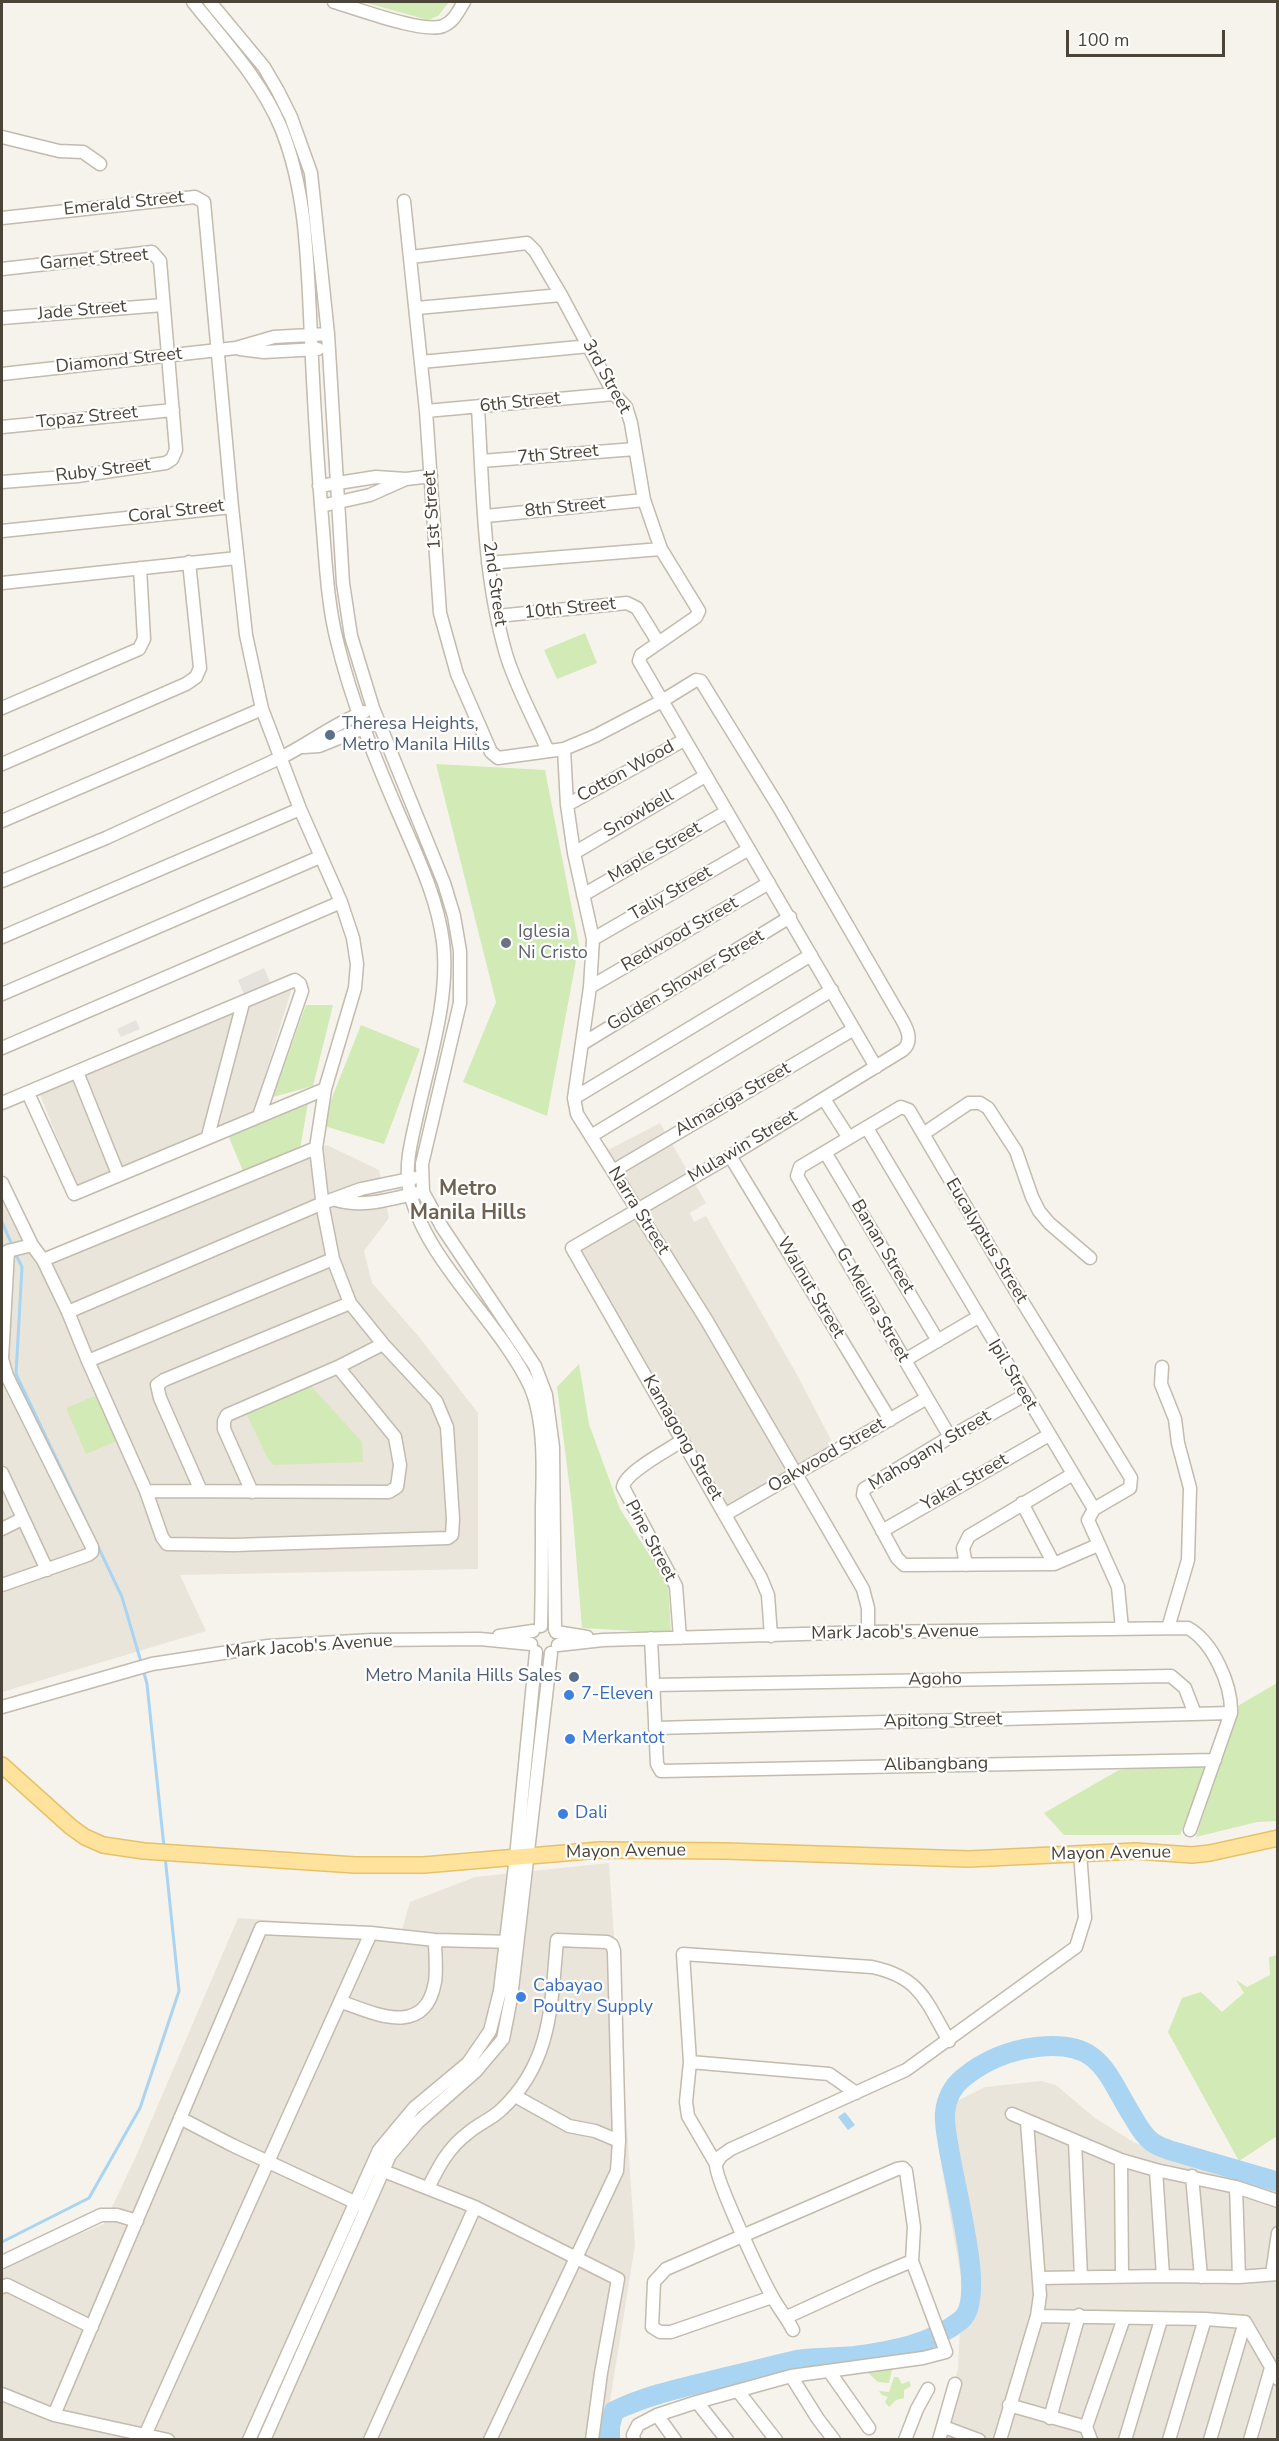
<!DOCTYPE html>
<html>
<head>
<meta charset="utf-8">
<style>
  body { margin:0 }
  #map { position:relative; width:1279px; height:2441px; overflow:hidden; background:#f6f3ec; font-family:"Nunito Sans",sans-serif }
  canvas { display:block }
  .frame { position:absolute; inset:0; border:3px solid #4b4439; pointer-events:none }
  .scale { position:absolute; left:1066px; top:30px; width:159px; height:27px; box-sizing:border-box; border:3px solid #4b4439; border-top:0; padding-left:8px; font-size:18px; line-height:21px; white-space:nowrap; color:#4b4439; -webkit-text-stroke:4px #fff; paint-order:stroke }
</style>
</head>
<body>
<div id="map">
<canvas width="1279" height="2441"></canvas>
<div class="frame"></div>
<div class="scale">100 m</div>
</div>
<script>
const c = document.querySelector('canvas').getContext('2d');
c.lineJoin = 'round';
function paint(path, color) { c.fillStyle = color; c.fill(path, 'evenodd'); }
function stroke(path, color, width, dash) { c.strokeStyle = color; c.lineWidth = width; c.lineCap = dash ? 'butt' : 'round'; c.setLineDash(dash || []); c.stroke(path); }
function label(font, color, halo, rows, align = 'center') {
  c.font = font + ' "Nunito Sans",sans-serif'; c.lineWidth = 4.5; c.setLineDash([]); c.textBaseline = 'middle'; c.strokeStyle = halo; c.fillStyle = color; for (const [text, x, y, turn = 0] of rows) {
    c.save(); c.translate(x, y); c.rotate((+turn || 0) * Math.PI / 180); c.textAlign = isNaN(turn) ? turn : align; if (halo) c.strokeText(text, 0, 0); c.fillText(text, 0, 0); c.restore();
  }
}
const residential = new Path2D(`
  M292 988 254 1111 77 1187 39 1092Z
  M660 1123 706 1203 690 1213 694 1222 706 1216 796 1373 838 1453 729 1515 570 1249 635 1209 598 1155Z
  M327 1145 379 1170 389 1218 364 1251 372 1283 420 1338 478 1413V1569L180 1575 206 1631 2 1692V1173L40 1253Z
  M609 1863 635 2245 604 2439 2 2440V2265L104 2224 137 2154 238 1918 402 1930 410 1902 475 1877Z
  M1041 2081 1056 2085 1095 2118 1135 2143 1277 2181V2439L936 2440 958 2369 962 2283 938 2145 953 2103 985 2087Z`);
const industrial = new Path2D(`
  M264 968 271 984 245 997 238 980Z
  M136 1020 140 1029 121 1037 117 1029Z`);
const green = new Path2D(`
  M363 2H449L438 16 428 20Z
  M585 633 597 663 557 679 544 650Z
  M436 764 545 770 579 945 547 1116 463 1082 496 1002Z
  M306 1005H333L313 1086 273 1097Z
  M361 1025 420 1049 384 1144 321 1125Z
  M308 1103 300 1149 243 1171 228 1135Z
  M579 1364 589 1424 620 1509 668 1584 671 1633 582 1628 572 1506 557 1387Z
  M309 1384 362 1442 363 1462 274 1465 268 1459 246 1413Z
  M97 1395 117 1441 86 1454 66 1408Z
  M1277 1683V1821L1257 1822 1196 1837 1229 1736 1236 1707Z
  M1207 1765 1180 1835H1064L1044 1813 1119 1770 1148 1766Z
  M1277 1955V2136L1239 2161 1168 2032 1182 1998 1201 1992 1222 2012 1244 1993 1236 1980 1247 1987 1270 1975 1269 1957Z
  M889 2367 892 2370 889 2383 878 2382 867 2372Z
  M894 2377H898L902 2384 909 2381 911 2386 904 2390V2398L896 2400 889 2407 885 2402 888 2397 882 2395 879 2391 889 2392Z`);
const water = new Path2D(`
  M845 2112 855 2125 848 2130 838 2117Z`);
const stream = new Path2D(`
  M2 1222 13 1247
  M15 1253 22 1267 16 1374 122 1597 141 1662
  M143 1669 147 1684 164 1847
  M2 2242 89 2198 140 2108 179 1991 165 1856`);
const river = new Path2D(`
  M610 2440V2426L614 2411C651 2393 691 2386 731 2376 753 2371 775 2365 797 2360 816 2357 836 2358 855 2356 892 2351 932 2344 961 2320 992 2296 942 2152 945 2113 946 2099 953 2086 963 2078 985 2060 1010 2050 1037 2047 1101 2040 1105 2072 1133 2117 1138 2126 1144 2136 1152 2142 1157 2146 1164 2148 1169 2150L1278 2182`);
const minor = new Path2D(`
  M193 2C225 42 261 80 281 128 305 187 307 252 310 315 313 387 317 459 323 530 326 567 328 606 337 641 351 700 374 756 398 812 416 854 437 896 443 942 450 999 428 1063 416 1120 411 1142 405 1165 409 1188 423 1259 499 1320 530 1386 545 1420 543 1468 542 1505 542 1545 542 1586 541 1626
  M210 2 264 67 278 91 291 117 311 173 328 334 343 583 351 636 373 708 444 883 454 916 460 951V1003L422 1164 423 1192 442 1227 535 1366 546 1395 553 1447 555 1630
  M334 2C356 8 424 34 443 26 454 22 458 11 464 2
  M2 137 59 151 83 152 100 164
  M404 201 426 411 440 613 457 674 491 752 498 758 564 749 595 736 662 701 696 680 701 681 780 809 894 1006C901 1019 917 1038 903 1050L730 1156 572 1248 761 1578 768 1595 771 1636
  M2 218 195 197 204 202 232 507 2 531
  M411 257 527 243 535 251 561 295 614 394 626 407 631 423 644 500 661 549 699 611 696 617 641 655 639 661 876 1067
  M2 269 152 252 160 261 176 450 172 459 166 463 77 476 2 482
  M417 308 561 295
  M2 318 163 305
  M240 349 264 352 318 349
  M421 362 590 346
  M2 374 236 348 274 337 328 334
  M478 408C483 490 483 575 506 654 515 685 535 721 548 751
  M426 411 614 394
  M2 427 173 410
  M481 461 635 449
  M319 486 376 477 406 479 431 476
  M321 506 370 495 406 479
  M486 516 644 500
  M488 563 661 549
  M2 583 237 558
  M497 616 627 603 637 608 658 642
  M2 708 139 649 144 639 140 568
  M303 747 319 746 379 722
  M564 749 567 805 574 853 593 939 590 987 574 1098 577 1114 707 1321 863 1589 868 1608V1632
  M2 764 186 684 196 677 200 668 189 562
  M567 805 684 740
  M2 821 262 709
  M574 853 705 776
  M2 881 106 838 280 758C309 744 333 724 364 712
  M583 895 726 812
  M2 937 300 809
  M593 939 749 849
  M590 987 769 883
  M2 994 320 857
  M582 1044 790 917
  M2 1048 341 902
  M77 1072 118 1174
  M28 1093 74 1194 325 1089
  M574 1098 811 955
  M824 1099 849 1138
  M2 1103 295 980 300 984 302 991 259 1116
  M867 1128 1094 1509 1088 1520 1118 1587 1122 1629
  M923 1134 969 1103H980L988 1108 1016 1151 1032 1197 1039 1211 1049 1223 1090 1258
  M208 1136 243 1003
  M591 1136 832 990
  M825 1152 938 1341
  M730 1156 890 1420
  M613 1171 854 1029
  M2 1183 32 1245 43 1260 68 1312 88 1361 146 1491 162 1537 167 1544 234 1545 448 1538 452 1535 453 1519 447 1427 436 1401 383 1344 350 1303 333 1259 323 1208 316 1148 325 1089 355 988 357 964 353 938 341 902 300 809 262 709 246 635 232 507
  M336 1200C363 1208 391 1199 417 1193
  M43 1260 316 1148
  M68 1312 323 1203 361 1189 414 1178
  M905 1360 978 1317
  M88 1361 333 1259
  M1162 1367 1161 1384 1175 1419 1178 1443 1190 1488 1188 1560 1168 1628
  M1025 1395 950 1437 864 1489 863 1495 897 1558 904 1565 1054 1564 1098 1545
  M950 1437 797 1176 800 1167 901 1107 909 1110 1006 1275 1131 1478 1130 1488 1094 1509
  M2 1473 47 1570
  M146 1491 389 1492 397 1487 400 1465 395 1437 338 1367
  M201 1491 160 1398 157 1385 164 1380 350 1303
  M252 1492 224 1429V1421L227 1415 338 1367 383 1344
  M1022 1503 1054 1564
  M726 1514 927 1398
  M2 1529 22 1519
  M882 1531 1049 1435
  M966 1565 963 1548 969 1536 1073 1474
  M2 1585 88 1555 92 1552V1547L7 1376 2 1359 8 1251 32 1245
  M556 1632 587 1637
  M499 1636 533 1631
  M651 1638 657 1764 661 1771 1215 1760
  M680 1638 676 1586 623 1487C625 1472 670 1449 683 1440
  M558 1645 603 1640 868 1632 1188 1628C1213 1642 1232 1685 1231 1713L1190 1830
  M653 1685 1171 1676 1185 1688 1195 1714
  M2 1707 152 1664 268 1646 372 1640 480 1639 531 1644
  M655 1728 1231 1713
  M342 2002C378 2015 425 2037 435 1982 437 1969 435 1953 435 1940
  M690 2062 829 2074 856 2093
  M515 2096 569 2126 595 2131 619 2141
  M1012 2114 1121 2160 1156 2170 1236 2187 1278 2201
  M180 2118 232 2145 363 2206
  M1075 2141 1081 2277
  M1121 2160 1122 2276
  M716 2164 721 2156 731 2149 906 2070 1076 1947 1085 1918 1080 1853
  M376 2168 475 2207 618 2279 601 2373 592 2440
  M1156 2170 1163 2276
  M1192 2176 1201 2277
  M1236 2187 1239 2277
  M428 2188C439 2166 448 2148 468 2133 478 2124 492 2119 502 2109 552 2062 551 2005 557 1940L607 1942 612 1945 614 1951 619 2141 617 2171 490 2440
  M2 2262 101 2215H117L137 2221
  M1272 2274 1278 2233
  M1039 2278 1163 2276 1239 2277 1278 2274
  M2 2287 7 2285 92 2327
  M1037 2316 1205 2319 1245 2322 1278 2379
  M787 2317 874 2277 912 2261
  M793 2330C787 2318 779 2309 773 2298 763 2281 714 2177 716 2164L688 2116 686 2102 690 2062 683 1954 872 1967C920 1977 926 2001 949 2041
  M829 2371 869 2428
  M791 2376 818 2419 834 2440
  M738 2391 776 2440
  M2 2394 54 2415 168 2440
  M697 2402 727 2440
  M1009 2405 1086 2427
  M54 2415 261 1928 371 1933 435 1940 513 1942
  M657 2415 675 2440
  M1050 2418 1079 2315
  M944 2427 979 2440
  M146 2433 371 1933
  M249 2440 379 2150 414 2108 468 2063 490 2031 500 1991 516 1857 536 1652
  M264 2440 390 2155 418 2122 476 2071 503 2039 511 1998 551 1653
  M370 2440 475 2207
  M634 2440 633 2435 638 2425 657 2415 697 2402 791 2376 923 2358 946 2352 912 2261 914 2227 906 2171 903 2168 897 2169 666 2269 654 2282 652 2327 660 2332H671L772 2297
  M905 2440 917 2409 928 2389
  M939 2440 955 2384
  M1000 2440 1037 2316 1040 2295 1027 2122
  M1091 2440 1086 2427 1124 2318
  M1125 2440 1161 2320
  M1169 2440 1205 2319
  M1210 2440 1245 2322
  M1250 2440 1271 2368`);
const major = new Path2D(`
  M2 1765 71 1827 85 1837 103 1845 144 1851 355 1865H424L600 1850 726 1851 969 1859 1136 1851 1192 1855 1210 1853 1278 1838`);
const markers = [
  [330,735,6,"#5c6f8a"],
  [506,943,6,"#6b7280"],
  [574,1677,6,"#5c6f8a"],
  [569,1695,6,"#3f7fe0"],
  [570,1739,6,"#3f7fe0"],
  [563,1814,6,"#3f7fe0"],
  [521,1997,6,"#3f7fe0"]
];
const streetNames = [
  ["Emerald Street",124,204,-6],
  ["Garnet Street",94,260,-5],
  ["Jade Street",82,311,-5],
  ["Diamond Street",119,361,-6],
  ["3rd Street",606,377,61],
  ["6th Street",520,403,-6],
  ["Topaz Street",87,418,-6],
  ["7th Street",558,455,-5],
  ["Ruby Street",103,471,-7],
  ["8th Street",565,508,-6],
  ["1st Street",433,510,-94],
  ["Coral Street",176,512,-7],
  ["2nd Street",494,584,82],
  ["10th Street",570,609,-6],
  ["Cotton Wood",626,772,-29],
  ["Snowbell",639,814,-30],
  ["Maple Street",655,853,-30],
  ["Taliy Street",671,894,-30],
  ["Redwood Street",680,935,-30],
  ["Golden Shower Street",686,981,-31],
  ["Almaciga Street",733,1100,-30],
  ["Mulawin Street",743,1147,-31],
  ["Narra Street",638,1211,58],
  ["Eucalyptus Street",986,1241,59],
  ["Banan Street",882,1247,59],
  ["Walnut Street",810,1288,59],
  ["G-Melina Street",872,1305,60],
  ["Ipil Street",1012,1375,59],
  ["Kamagong Street",682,1438,60],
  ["Mahogany Street",930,1451,-31],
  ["Oakwood Street",827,1456,-30],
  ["Yakal Street",965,1483,-30],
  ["Pine Street",650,1541,62],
  ["Mark Jacob's Avenue",895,1633,-1],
  ["Mark Jacob's Avenue",309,1647,-4],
  ["Agoho",935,1680,-1],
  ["Apitong Street",943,1721,-1],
  ["Alibangbang",936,1765,-1],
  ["Mayon Avenue",626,1852,-1],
  ["Mayon Avenue",1111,1854,-1]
];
const serviceNames = [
  ["Theresa Heights,",342,725],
  ["Metro Manila Hills",342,746],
  ["Metro Manila Hills Sales",562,1677,"right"]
];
const worshipNames = [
  ["Iglesia",518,933],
  ["Ni Cristo",518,954]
];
const shopNames = [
  ["7-Eleven",581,1695],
  ["Merkantot",582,1739],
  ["Dali",575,1814],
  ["Cabayao",533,1987],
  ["Poultry Supply",533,2008]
];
const quarterNames = [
  ["Metro",468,1190],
  ["Manila Hills",468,1214]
];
paint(residential, '#eae5da');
paint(industrial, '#e6e2dd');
paint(green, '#d2eab5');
paint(water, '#a9d4f2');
stroke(stream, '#a9d4f2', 3);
stroke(river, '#a9d4f2', 20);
stroke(minor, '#c2bbae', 15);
stroke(major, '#e6c16a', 18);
stroke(minor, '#fff', 12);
stroke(major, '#ffe39c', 15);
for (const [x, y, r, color] of markers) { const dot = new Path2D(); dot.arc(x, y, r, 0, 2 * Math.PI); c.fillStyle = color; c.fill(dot); stroke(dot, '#fff', 2); }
label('18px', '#4b4439', '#fff', streetNames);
label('18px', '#4e5e75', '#fff', serviceNames, 'left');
label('18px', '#5b616d', '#fff', worshipNames, 'left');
label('18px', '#366cbe', '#fff', shopNames, 'left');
label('bold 21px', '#6e6250', '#fff', quarterNames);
</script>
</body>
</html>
